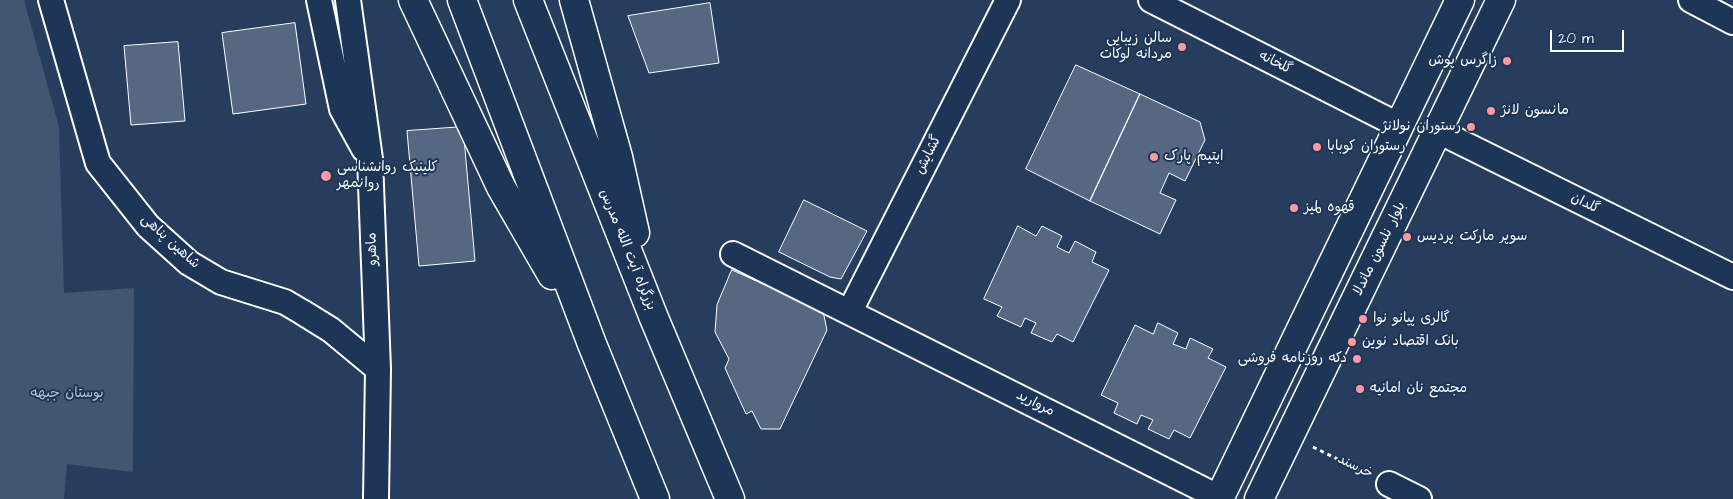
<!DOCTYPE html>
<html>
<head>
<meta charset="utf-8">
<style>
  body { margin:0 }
  #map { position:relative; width:1733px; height:499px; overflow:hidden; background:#263d5e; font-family:"Architects Daughter",sans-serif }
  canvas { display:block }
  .scale { position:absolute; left:1550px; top:30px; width:74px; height:22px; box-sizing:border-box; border:2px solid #fff; border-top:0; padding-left:6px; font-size:15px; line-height:18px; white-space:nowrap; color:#fff; -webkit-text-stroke:4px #1d3557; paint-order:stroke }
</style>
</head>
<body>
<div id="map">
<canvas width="1733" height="499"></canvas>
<div class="scale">20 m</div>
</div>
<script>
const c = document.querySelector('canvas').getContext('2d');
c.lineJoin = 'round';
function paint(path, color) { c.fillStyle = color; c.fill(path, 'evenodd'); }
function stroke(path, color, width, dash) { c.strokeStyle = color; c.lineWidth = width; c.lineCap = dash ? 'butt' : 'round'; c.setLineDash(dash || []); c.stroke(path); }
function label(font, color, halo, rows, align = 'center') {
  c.font = font + ' "Architects Daughter","Playpen Sans Arabic",sans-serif'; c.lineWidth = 4; c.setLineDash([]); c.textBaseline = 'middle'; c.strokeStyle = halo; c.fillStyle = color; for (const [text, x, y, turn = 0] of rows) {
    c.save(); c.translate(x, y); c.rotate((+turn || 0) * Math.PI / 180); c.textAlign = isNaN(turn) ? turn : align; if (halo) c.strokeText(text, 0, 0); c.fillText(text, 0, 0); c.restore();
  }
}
const green = new Path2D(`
  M0 0H24L59 127 64 293 134 288 133 472 67 464 64 499H0Z`);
const building = new Path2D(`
  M710 3 719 63 649 73 628 16Z
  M295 23 306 104 233 114 222 33Z
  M178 42 185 121 131 125 124 46Z
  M1076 65 1140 94 1090 201 1026 169Z
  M1140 94 1200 122 1205 140 1185 181 1169 173 1160 193 1176 200 1160 234 1090 201Z
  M463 127 475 261 419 266 407 131Z
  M804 200 867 231 841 279 830 277 779 252Z
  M1018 226 1036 236 1042 226 1062 236 1057 247 1069 253 1075 241 1096 252 1092 262 1109 270 1073 342 1057 334 1052 342 1031 333 1036 323 1025 318 1021 327 997 316 1002 307 984 299Z
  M732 270 823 311 827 330 780 429H761L752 411 746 414 725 368 729 359 715 332 717 305Z
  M1158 323 1178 333 1173 344 1186 349 1190 338 1213 349 1208 358 1226 367 1190 438 1174 430 1169 439 1148 429 1153 420 1141 415 1137 424 1114 413 1118 403 1101 395 1135 325 1153 334Z`);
const path = new Path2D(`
  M1313 447 1368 474`);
const street = new Path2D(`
  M51 0 98 163 148 226 189 263 221 282 285 302 302 312 331 330 378 369
  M319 0 342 109 364 149
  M348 0 370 159 378 369 376 499
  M1151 0 1400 126
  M1691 0 1733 22
  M1438 131 1733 277
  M733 254 1220 498
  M850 311 1008 0
  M1389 484 1419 499`);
const secondary = new Path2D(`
  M1219 499 1460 0
  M1259 499 1501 0`);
const highway = new Path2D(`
  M413 0 501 187 552 275
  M462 0 592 344 655 499
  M528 0 654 318 730 499
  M574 0 618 157 635 233`);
const markers = [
  [1182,47,5,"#ff9aa2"],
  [1507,61,5,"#ff9aa2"],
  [1491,111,5,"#ff9aa2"],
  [1471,127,5,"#ff9aa2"],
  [1317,147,5,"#ff9aa2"],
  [1154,157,5,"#ff9aa2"],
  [326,176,6,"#ff9aa2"],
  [1294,208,5,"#ff9aa2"],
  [1407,237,5,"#ff9aa2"],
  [1363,319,5,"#ff9aa2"],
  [1352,342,5,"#ff9aa2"],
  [1357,359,5,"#ff9aa2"],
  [1360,389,5,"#ff9aa2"]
];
const poiNames = [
  ["سالن زیبایی",1172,39,"right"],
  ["مردانه لوکات",1172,55,"right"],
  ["زاگرس پوش",1497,61,"right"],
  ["مانسون لانژ",1501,111],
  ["رستوران نولانژ",1461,127,"right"],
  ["رستوران کوبابا",1327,147],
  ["اپتیم پارک",1164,157],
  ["کلینیک روانشناسی",337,168],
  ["روانمهر",337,184],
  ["قهوه لمیز",1304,208],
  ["سوپر مارکت پردیس",1417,237],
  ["گالری پیانو نوا",1373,319],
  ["بانک اقتصاد نوین",1362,342],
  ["دکه روزنامه فروشی",1347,359,"right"],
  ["مجتمع نان امانیه",1370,389]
];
const streetNames = [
  ["گلخانه",1275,63,27],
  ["گشایش",929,155,-63],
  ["گلدان",1585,204,26],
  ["شاهین پناهی",170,242,42],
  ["ماهرو",373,249,-92],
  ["بلوار نلسون ماندلا",1380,249,-64],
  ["بزرگراه آیت الله مدرس",627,250,68],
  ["مروارید",1035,404,27],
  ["خرسند",1355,467,26]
];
const parkNames = [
  ["بوستان جبهه",67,394]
];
paint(green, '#425672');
paint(building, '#556781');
stroke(building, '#fff', 1);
stroke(street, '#fff', 28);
stroke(secondary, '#fff', 31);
stroke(highway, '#fff', 31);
stroke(path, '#fff', 3, [4, 4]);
stroke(street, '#1d3557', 24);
stroke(secondary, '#1d3557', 28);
stroke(highway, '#1d3557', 28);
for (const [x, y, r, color] of markers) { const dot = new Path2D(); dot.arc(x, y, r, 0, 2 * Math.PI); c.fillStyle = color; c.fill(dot); stroke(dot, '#1d3557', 2); }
label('14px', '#fff', '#1d3557', poiNames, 'left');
label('14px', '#fff', '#1d3557', streetNames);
label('14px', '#bdc4ce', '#1d3557', parkNames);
</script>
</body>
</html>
